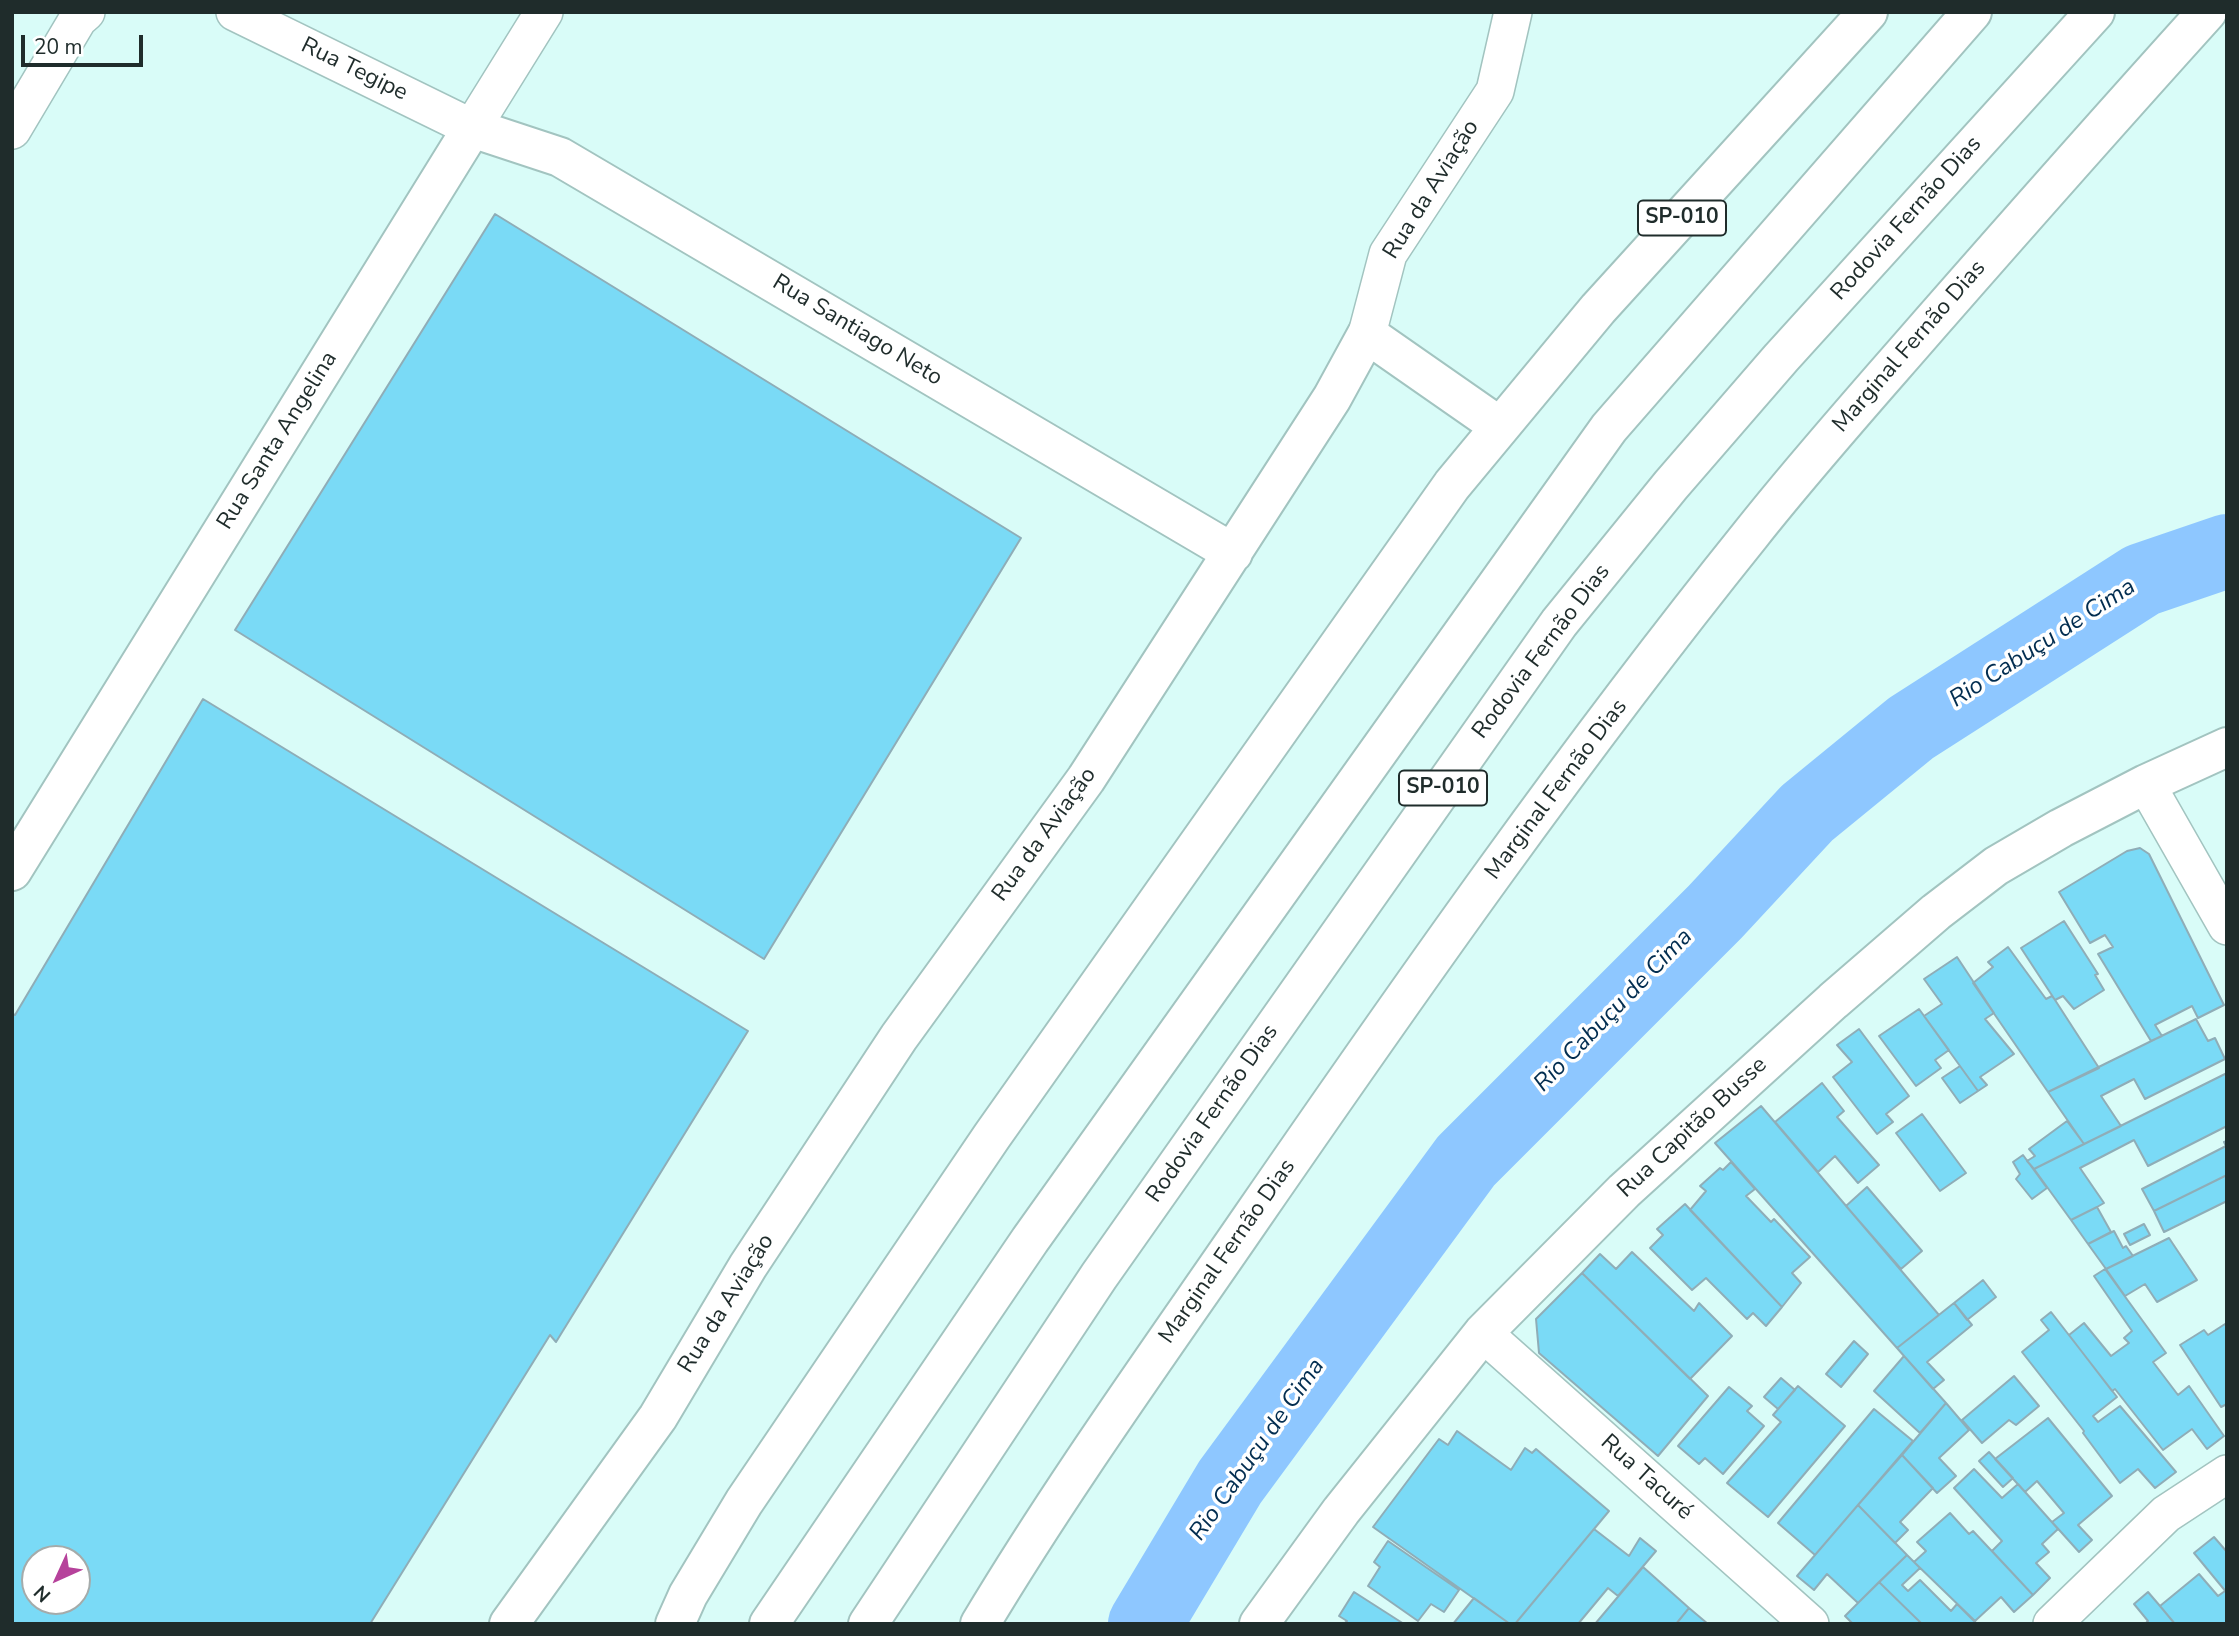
<!DOCTYPE html>
<html>
<head>
<meta charset="utf-8">
<style>
  body { margin:0 }
  #map { position:relative; width:2239px; height:1636px; overflow:hidden; background:#d9fcf8; font-family:"Nunito Sans",sans-serif }
  canvas { display:block }
  .frame { position:absolute; inset:0; border:14px solid #1f2c2b; pointer-events:none }
  .north { position:absolute; left:21px; top:1545px; width:70px; height:70px; box-sizing:border-box; background:#fff; border:2px solid #a5abaa; border-radius:50%; rotate:225deg; font-size:19px; font-weight:700; line-height:28px; text-align:center; color:#1f2c2b }
  .north::after { content:''; display:block; margin:auto; width:24px; height:32px; background:#b6429b; clip-path:polygon(50% 0,100% 100%,50% 72%,0 100%) }
  .scale { position:absolute; left:21px; top:35px; width:122px; height:32px; box-sizing:border-box; border:4px solid #1f2c2b; border-top:0; padding-left:9px; font-size:21px; line-height:24px; white-space:nowrap; color:#1f2c2b; -webkit-text-stroke:5px #fff; paint-order:stroke }
</style>
</head>
<body>
<div id="map">
<canvas width="2239" height="1636"></canvas>
<div class="frame"></div>
<div class="north">N</div>
<div class="scale">20 m</div>
</div>
<script>
const c = document.querySelector('canvas').getContext('2d');
c.lineJoin = 'round';
function stroke(path, color, width, dash) { c.strokeStyle = color; c.lineWidth = width; c.lineCap = dash ? 'butt' : 'round'; c.setLineDash(dash || []); c.stroke(path); }
function paint(path, color) { c.fillStyle = color; c.fill(path, 'evenodd'); }
function label(font, color, halo, rows, align = 'center') {
  c.font = font + ' "Nunito Sans",sans-serif'; c.lineWidth = 7; c.setLineDash([]); c.textBaseline = 'middle'; c.strokeStyle = halo; c.fillStyle = color; for (const [text, x, y, turn = 0] of rows) {
    c.save(); c.translate(x, y); c.rotate((+turn || 0) * Math.PI / 180); c.textAlign = isNaN(turn) ? turn : align; if (halo) c.strokeText(text, 0, 0); c.fillText(text, 0, 0); c.restore();
  }
}
const river = new Path2D(`
  M1145 1624 1230 1482 1466 1161 1715 912 1807 813 1911 728 2142 580 2227 551`);
const building = new Path2D(`
  M495 214 1021 538 764 959 235 630Z
  M203 699 748 1031 556 1342 550 1335 370 1624H12V1014L15 1015ZM35 1559H77V1601H35Z
  M2140 848 2149 854 2224 1005 2198 1018 2192 1006 2155 1025 2162 1036 2151 1041 2098 954 2113 947 2105 935 2090 943 2059 892 2127 851Z
  M2064 921 2098 974 2095 975 2104 990 2074 1009 2063 996 2055 1000 2021 948Z
  M2008 947 2046 999 2052 996 2055 1000 2099 1068 2048 1092 1973 983 1993 967 1988 962Z
  M1957 957 1994 1013 1985 1019 2014 1054 1980 1077 1987 1085 1978 1091 1924 1016 1942 1004 1924 979Z
  M1919 1009 1949 1050 1935 1060 1941 1068 1916 1086 1879 1036Z
  M2196 1019 2208 1041 2215 1038 2225 1059 2145 1099 2134 1079 2101 1096 2121 1126 2084 1144 2048 1092Z
  M1859 1029 1909 1096 1886 1114 1893 1122 1877 1134 1833 1077 1852 1062 1837 1045Z
  M1960 1066 1978 1091 1960 1103 1942 1078Z
  M2227 1073V1126L2148 1166 2134 1140 2080 1168 2104 1203 2097 1207 2071 1220 2034 1169Z
  M1822 1083 1844 1111 1837 1117 1879 1165 1858 1183 1835 1156 1818 1172 1775 1122Z
  M1761 1106 1939 1315 1897 1348 1715 1143Z
  M1922 1114 1966 1173 1940 1191 1896 1133Z
  M2067 1121 2084 1144 2034 1169 2027 1161 2035 1156 2029 1149Z
  M2227 1141V1175L2154 1211 2142 1189 2226 1146 2224 1142Z
  M2023 1155 2047 1188 2032 1199 2016 1179 2020 1174 2013 1162Z
  M1731 1162 1755 1189 1746 1196 1771 1222 1774 1219 1810 1257 1792 1273 1801 1283 1782 1307 1690 1210 1706 1191 1700 1186 1720 1168 1723 1170Z
  M2227 1175V1201L2164 1232 2154 1211Z
  M1867 1187 1922 1251 1901 1269 1846 1206Z
  M1685 1204 1782 1307 1766 1326 1753 1313 1747 1319 1706 1278 1692 1290 1650 1248 1663 1235 1657 1229Z
  M2097 1207 2111 1232 2088 1244 2071 1220Z
  M2144 1224 2150 1235 2130 1245 2124 1234Z
  M2114 1231 2123 1248 2126 1246 2133 1256 2106 1269 2088 1244Z
  M2169 1238 2197 1280 2157 1302 2145 1284 2125 1296 2106 1269Z
  M1632 1252 1694 1311 1699 1303 1732 1336 1690 1379 1582 1273 1600 1254 1616 1269Z
  M2105 1269 2166 1353 2153 1362 2178 1395 2189 1386 2224 1436 2207 1449 2192 1429 2163 1450 2115 1389 2112 1391 2069 1335 2084 1323 2111 1356 2129 1343 2124 1338 2132 1331 2094 1276Z
  M1582 1273 1708 1396 1658 1456 1539 1353 1536 1319Z
  M1983 1280 1996 1297 1967 1320 1954 1303Z
  M1954 1303 1972 1325 1927 1362 1944 1380 1933 1389 1897 1348Z
  M2051 1312 2117 1397 2093 1416 2098 1422 2120 1406 2176 1472 2155 1488 2138 1469 2120 1483 2083 1433 2084 1431 2022 1352 2049 1330 2041 1320Z
  M2225 1324 2227 1327V1404L2221 1407 2180 1345 2204 1330 2208 1335Z
  M1854 1341 1868 1354 1841 1387 1826 1374Z
  M1904 1356 1946 1403 1920 1433 1874 1391Z
  M2014 1376 2039 1406 2016 1425 2009 1420 1982 1443 1962 1420Z
  M1781 1378 1795 1390 1778 1409 1764 1397Z
  M1798 1386 1845 1426 1768 1517 1727 1483 1781 1422 1773 1415Z
  M1729 1387 1752 1406 1747 1411 1764 1426 1723 1474 1705 1458 1699 1464 1678 1446Z
  M1946 1403 1969 1430 1939 1458 1956 1476 1937 1493 1902 1455Z
  M1874 1409 1913 1441 1815 1555 1778 1523Z
  M2048 1418 2112 1496 2078 1525 2092 1540 2079 1552 2052 1522 2064 1513 2037 1481 2025 1492 1995 1459Z
  M1457 1431 1511 1470 1525 1448 1532 1453 1536 1449 1609 1511 1515 1624H1510L1373 1527 1439 1439 1448 1445Z
  M1989 1452 2013 1478 2003 1487 1979 1461Z
  M1902 1455 1933 1488 1900 1522 1908 1530 1895 1543 1858 1505Z
  M1974 1469 2002 1498 2018 1484 2058 1529 2042 1544 2049 1552 2036 1563 2050 1578 2033 1595 1992 1551 2002 1541 1954 1488Z
  M1858 1505 1907 1555 1858 1603 1827 1574 1814 1590 1797 1576Z
  M1950 1513 1969 1534 1973 1531 2033 1595 2014 1612 2001 1597 1975 1621 1914 1562 1926 1551 1917 1542Z
  M1594 1529 1629 1556 1640 1538 1656 1551 1618 1596 1608 1588 1578 1624H1515Z
  M2214 1537 2227 1552V1593L2194 1553Z
  M1388 1541 1459 1590 1444 1612 1431 1604 1418 1621 1368 1586 1380 1567 1374 1562Z
  M1907 1555 1920 1568 1902 1585 1908 1591 1920 1580 1951 1611 1957 1604 1977 1624H1922L1879 1582Z
  M1643 1567 1689 1608 1676 1624H1595Z
  M2199 1574 2218 1596 2225 1591 2227 1593V1624H2175L2160 1606Z
  M1879 1582 1922 1624H1853L1845 1616Z
  M1354 1592 1404 1624H1344L1347 1621 1339 1616Z
  M2148 1592 2160 1606 2175 1624H2145L2148 1621 2134 1604Z
  M1474 1598 1510 1624H1453Z
  M1689 1608 1708 1624H1676Z`);
const minor = new Path2D(`
  M235 12 472 128 544 12
  M12 130 78 19 86 12
  M1367 334 1388 254 1495 91 1513 12
  M2146 784 2227 926
  M1483 1333 1810 1624
  M2052 1624 2166 1514 2227 1474`);
const tertiary = new Path2D(`
  M12 871 472 128 560 157 1233 553
  M509 1624 658 1417 748 1266 899 1037 1086 779 1332 398 1367 334 1499 426
  M1259 1624 1341 1511 1483 1333 1624 1191 1833 1001 1936 912 1996 866 2061 828 2146 784 2227 747`);
const trunk = new Path2D(`
  M675 1624 688 1595 744 1502 992 1136 1452 485 1598 309 1868 12
  M980 1624C1064 1484 1160 1351 1252 1217 1412 985 1574 754 1751 534 1808 462 1869 394 1929 325 2021 220 2113 116 2207 12`);
const motorway = new Path2D(`
  M769 1624 1030 1240 1609 428 1972 12
  M868 1624 1099 1276 1559 623 1671 485 1781 358 2095 12`);
const shields = [
  [1682,218,88],
  [1443,788,88]
];
const shieldNames = [
  ["SP-010",1682,218],
  ["SP-010",1443,788]
];
const streetNames = [
  ["Rua Tegipe",354,70,26],
  ["Rua da Aviação",1432,190,-58],
  ["Rodovia Fernão Dias",1907,219,-48],
  ["Rua Santiago Neto",857,331,31],
  ["Marginal Fernão Dias",1910,347,-49],
  ["Rua Santa Angelina",278,441,-58],
  ["Rodovia Fernão Dias",1542,652,-53],
  ["Marginal Fernão Dias",1557,790,-53],
  ["Rua da Aviação",1045,835,-54],
  ["Rodovia Fernão Dias",1213,1114,-55],
  ["Rua Capitão Busse",1693,1128,-43],
  ["Marginal Fernão Dias",1228,1252,-55],
  ["Rua da Aviação",727,1304,-58],
  ["Rua Tacuré",1646,1478,42]
];
const waterNames = [
  ["Rio Cabuçu de Cima",2043,644,-33],
  ["Rio Cabuçu de Cima",1614,1011,-46],
  ["Rio Cabuçu de Cima",1258,1450,-55]
];
stroke(river, '#8ec7ff', 74);
paint(building, '#7adaf6');
stroke(building, '#8fadb7', 2);
stroke(minor, '#a2c4c0', 40);
stroke(tertiary, '#a2c4c0', 42);
stroke(trunk, '#a2c4c0', 42);
stroke(motorway, '#a2c4c0', 42);
stroke(minor, '#fff', 37);
stroke(tertiary, '#fff', 38);
stroke(trunk, '#fff', 38);
stroke(motorway, '#fff', 38);
for (const [x, y, w] of shields) { const box = new Path2D(); box.roundRect(x - w / 2, y - 17.5, w, 35, 5); c.fillStyle = '#fff'; c.fill(box); stroke(box, '#1f2c2b', 2); }
label('bold 21px', '#1f2c2b', null, shieldNames);
label('23px', '#1f2c2b', '#fff', streetNames);
label('italic 24px', '#022d50', '#fff', waterNames);
</script>
</body>
</html>
